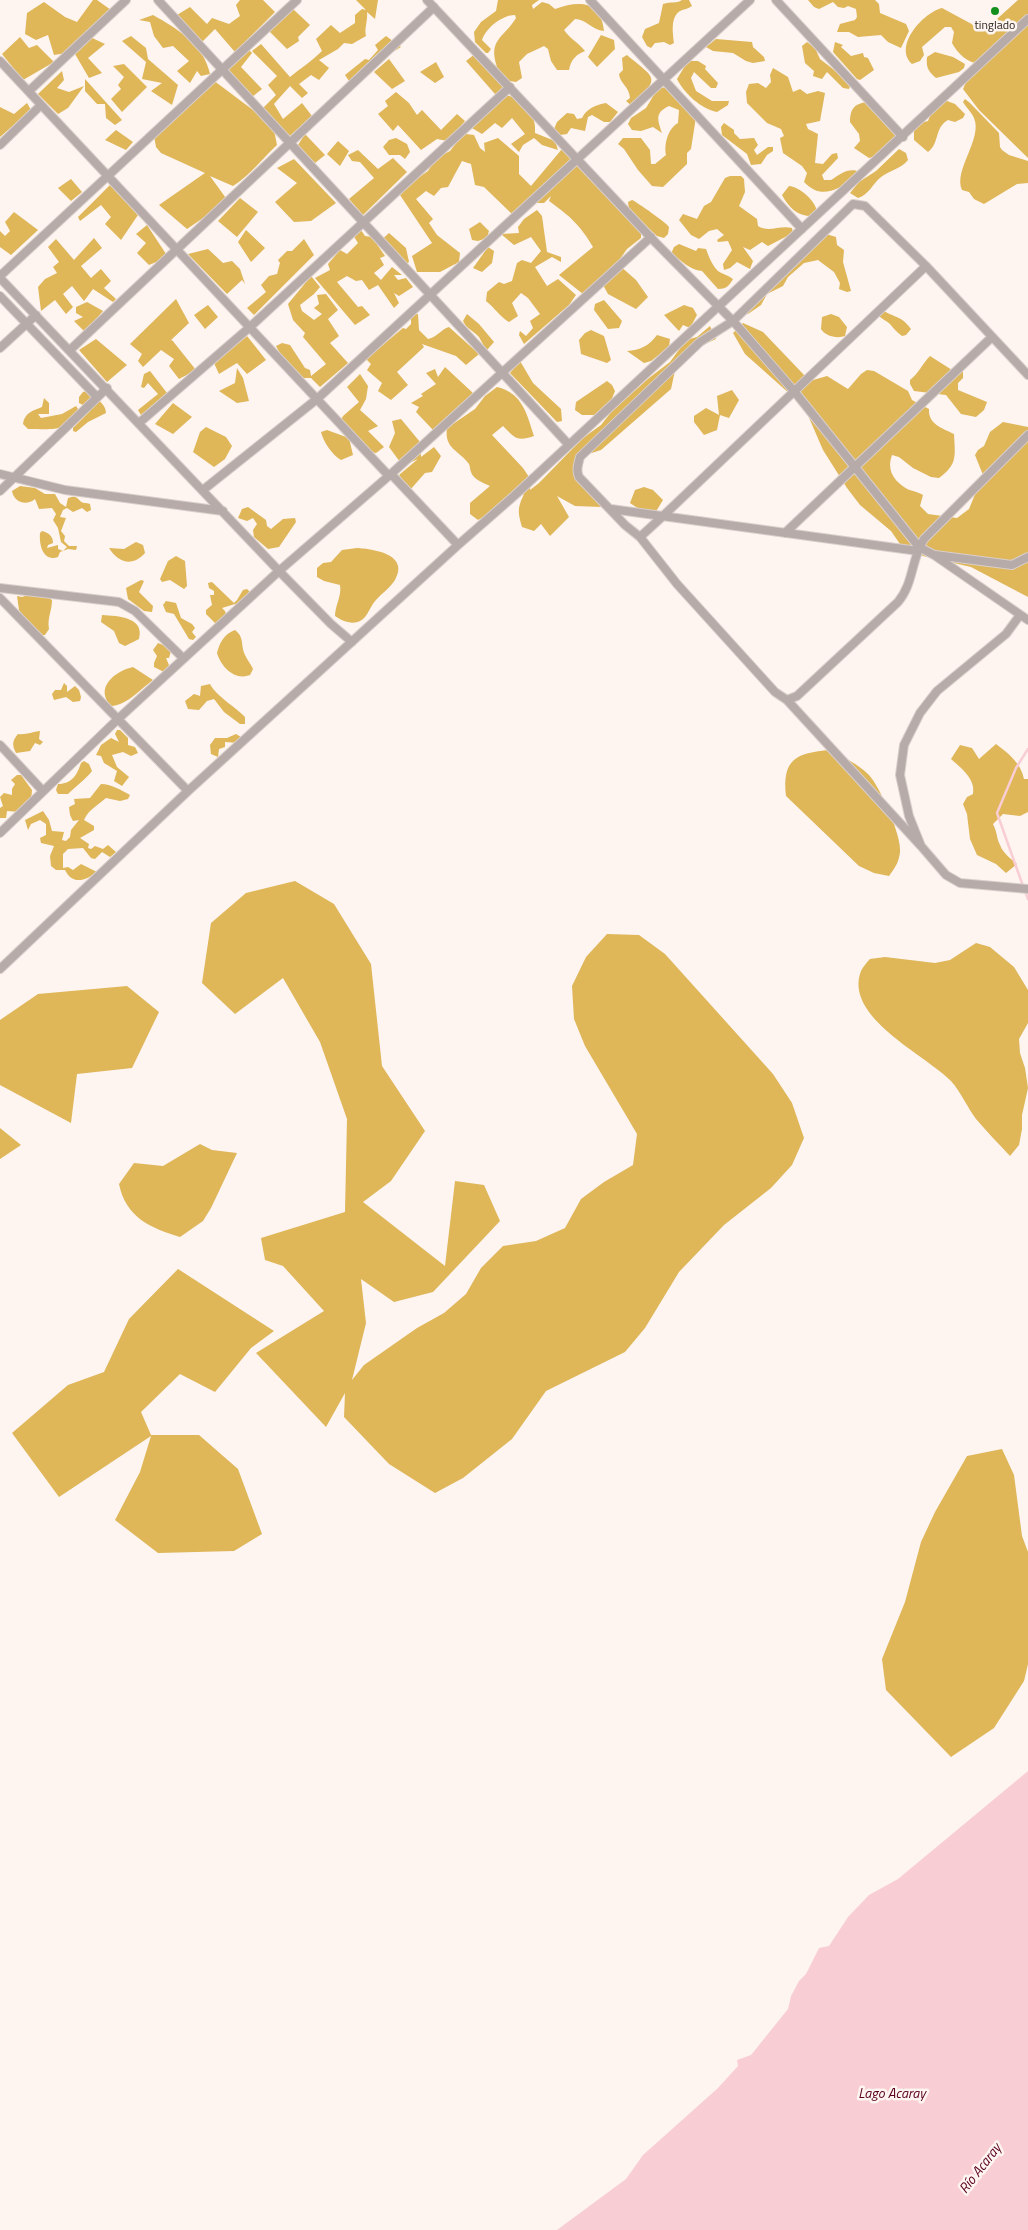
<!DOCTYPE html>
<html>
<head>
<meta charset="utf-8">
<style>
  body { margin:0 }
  canvas { display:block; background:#fef4f0 }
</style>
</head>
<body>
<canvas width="1028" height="2230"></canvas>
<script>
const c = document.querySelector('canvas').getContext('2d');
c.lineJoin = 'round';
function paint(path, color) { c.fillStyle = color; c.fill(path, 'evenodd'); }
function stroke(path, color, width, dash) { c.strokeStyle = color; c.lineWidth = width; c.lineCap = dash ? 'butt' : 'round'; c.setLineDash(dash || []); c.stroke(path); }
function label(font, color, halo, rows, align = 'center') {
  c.font = font + ' "Titillium Web",sans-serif'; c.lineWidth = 5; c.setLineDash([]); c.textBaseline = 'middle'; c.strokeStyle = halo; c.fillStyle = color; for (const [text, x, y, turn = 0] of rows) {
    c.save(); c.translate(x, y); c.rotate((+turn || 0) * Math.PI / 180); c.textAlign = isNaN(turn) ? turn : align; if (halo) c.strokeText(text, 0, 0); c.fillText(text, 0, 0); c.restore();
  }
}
const forest = new Path2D(`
  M93 0H97L111 10 66 53 54 55 48 35 36 40 25 34 27 13 44 2 65 17 77 22Z
  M240 0H263L275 12 235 52 215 29 202 42 177 15 190 7 207 24 212 18 229 24 240 16 236 5Z
  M356 0H378L375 19 367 12C368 21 364 28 366 36L352 44 344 43 338 49 319 60 329 68 319 80 311 75 299 84 308 93 302 98 290 86 274 104 283 119 302 103 312 116 290 136 262 109 276 95 268 85 277 76 252 51 261 44 290 77C301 68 312 61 322 51L316 39 331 25 340 33 355 23V15L362 9 366 10Z
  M498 0H539L532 5 533 9 542 2 549 4 555 9C580 0 601 1 604 31 592 30 586 19 575 19L564 30C570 39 578 42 585 51 576 55 571 59 569 70H557L551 61 548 49 544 46 527 54 519 62 522 78 516 82 510 81 518 90 495 94 466 61 480 50 497 67C488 39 503 39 516 18L515 15C502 15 486 28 482 40L491 49 488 53H486L475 42 474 32 481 22 496 11Z
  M682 0H689L692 6C688 9 684 9 680 11 670 17 673 34 674 43L670 45 664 42 655 43 651 48 647 46 642 37 645 29 659 23 663 4C671 1 676 4 682 0Z
  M808 0H875L879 4 880 13 906 24 909 31 901 48 888 42 881 35 858 37 849 32H837L840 24 855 20 857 17 856 9 848 6 844 8 838 7 833 2 819 9 814 7Z
  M1018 0H1028V158L979 110 963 89 967 80 979 64C967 62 958 54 952 43L954 32 951 27H945L922 47 924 55 920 61 912 64C893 46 923 13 942 8L979 28H987Z
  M293 9 310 25 298 37 299 41 287 49 269 31Z
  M153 15C178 29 204 45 210 74L201 76 197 71 190 83 177 71 189 61 173 46 163 48 154 36 150 22 139 20Z
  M601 35 614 40 615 49 597 67 588 57Z
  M88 36 105 44 88 58 102 73 89 78 75 54Z
  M131 36 146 48 148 59 178 85 172 105 151 91 162 83 142 79 146 62 122 41Z
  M386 36 401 47 388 55 377 54 349 81 345 75 365 59 369 60 378 50 375 45Z
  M20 37 29 48 37 45 54 62 23 80 2 54Z
  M716 39 752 42 753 47 764 57 765 61 753 63 746 61 733 53 713 51 706 47Z
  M807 42 815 48 820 59 851 83 849 89 843 88 827 72 822 79 813 76 814 71 805 63 802 46Z
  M835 42 843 45 841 47 851 56 863 53 864 57 868 58 874 70 860 80 857 79 833 52Z
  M247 48 252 53 241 67 262 89 252 97 227 68Z
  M935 52 953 57 965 64 964 68 959 72 936 78C928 71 926 67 927 57Z
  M627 55C655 79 662 76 632 106L626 101 630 98C629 86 620 84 619 74L623 70 622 58Z
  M389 59 405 81 392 89 374 72Z
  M688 61H698L706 66 705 69 718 83 716 88H711L694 72 691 78 696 91 712 101H729L728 105 717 112C701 109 684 93 677 79Z
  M436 62 444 77 435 83 420 72Z
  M124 64 147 87 122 112 111 99 121 89 118 85 124 77 113 66Z
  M773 68 788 77 793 92 800 89 807 94 818 91 825 93 820 121 806 124 808 129 818 134 815 163 823 164 832 154 837 153 838 158 822 175 824 180H831C842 173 848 167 861 172L857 182C835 186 824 202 804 182L807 173 802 166 783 153 780 138 784 136 781 129 767 123 747 103 746 92 749 84 758 83 766 88 771 82 770 75Z
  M62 71 64 80 57 88 69 92 84 86 68 108 58 114 38 94Z
  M85 79 122 120 115 125 106 118 105 104H97L85 91Z
  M213 80 273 125 277 145C262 159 250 175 233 186L210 176 228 201 187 229 159 205 205 173 161 153 156 147 154 136Z
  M670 87 696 117 691 149 687 153V164L663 187 652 186 638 170 624 149 618 144 623 138H641L650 150 651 164H655L666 155C664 146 667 129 678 123L679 110 669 106C654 113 658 120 662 133L653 127 641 131 632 130 628 124 631 118 646 108 658 88Z
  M396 92 409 103 417 115 422 110 441 130 457 114 465 121 448 141 437 139 421 150 398 125 393 131 378 114 388 106 385 101Z
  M505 95C524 98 537 115 535 133L555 141 558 150 542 145 534 138 523 145 519 152 511 144 525 134 512 118 502 128 495 123 482 134 472 128 480 115Z
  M965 99 970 103 999 133 1000 147 1002 150 1009 155 1028 161V183L1017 184 984 204 974 199 969 192 962 190C953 170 983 139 974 118 972 113 966 107 963 102Z
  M947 101 955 104 965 114 963 118 955 122 948 120C934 128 940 143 928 152L914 140V131L920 123 928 121 932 111 941 102Z
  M866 102 893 128 897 137 876 156 869 158 854 148 860 141 859 134 850 122C850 109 854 104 866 102Z
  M27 103 31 110 0 137V107L14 114Z
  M606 103 618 112 610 122H604L592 115 588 117 585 131 571 128 567 134 560 135 554 129 557 122 567 113 574 114 577 119 582 118C587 108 596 105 606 103Z
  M724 123 734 130V133L740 139 754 138 758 145 754 150 757 155 768 147H773V151L767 155 761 164 751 165 747 154 722 135 721 127Z
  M116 130 133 142 126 150 105 140Z
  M305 134 325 155 315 163 298 145Z
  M466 134 474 135 480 148 485 152 484 143 498 138 519 156V174L531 186 567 143 579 168 610 188 629 210 628 202 632 200C637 202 668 224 669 227L668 234 664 238 657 236 630 211 641 227V238L627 249 620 259 583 294 559 275 593 247C580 225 570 216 549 201L551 196 544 203H525L513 215 484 187 475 185 471 164 462 161 448 187 441 188 434 196 426 191 416 199 433 219 429 223 437 235 460 253 459 262 440 272H417L412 256 432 243 400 195 408 185 428 171 436 158 450 151 460 138Z
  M396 138 407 144 410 152 405 159 400 155H389L383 147 389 140Z
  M338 141 349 151 340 166 327 154Z
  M899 149 906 153 908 160C901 169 890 170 881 177 873 183 869 195 858 198L850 193 859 182 876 171Z
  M358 150 378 169 393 158 407 172 363 215 349 199 374 178 360 162 352 161 348 155Z
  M294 159 336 203 311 221 294 222 275 202 297 183 277 168Z
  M730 176H741L744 179 745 192 739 206 757 219 758 226C769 233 779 225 792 228L793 233 768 246 762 242 750 250 743 247 753 261 750 269 737 262 730 268 724 270 723 264 732 250 728 241 718 242 717 240 724 235 717 229 709 231 699 239 691 235 679 220 683 214 697 219 704 206 711 202 725 178Z
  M71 179 82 192 71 201 58 188Z
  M110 185 138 215 121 240 105 224 111 217 101 205 80 221 78 217Z
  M789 186C800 187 816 201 817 212L814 216C798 217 789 208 782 195Z
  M240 198 258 212 237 237 218 221Z
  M537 210 542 216 547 252 561 257V262L552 257 535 267 547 286 558 279 576 295 569 305 524 344 519 335 520 331 526 336 533 328 530 321 540 314 528 298 521 293 512 303 518 316 509 322C500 317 495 308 486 301L487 292 499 282 504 284 512 281 517 263 522 260 531 263 541 251 531 237 514 245 501 234 519 233 518 227 524 219Z
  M14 212 38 230 11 255 0 247V231L5 236 10 231 5 222Z
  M480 222 489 231 487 238 478 241 472 240 469 229Z
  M147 225 168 257 149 265 137 253 146 243 136 234Z
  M246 230 265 248 251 262 238 242Z
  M361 230 365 236 372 237 385 256 380 258 384 265 374 273 381 280 392 267 402 275H394L398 280 406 278 413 287 399 296 394 293 399 303 394 308 378 285 369 290 362 280 356 281 347 276 337 282 358 307 362 306 370 315 355 325 315 278 330 270 328 264 340 250 347 254 358 243 353 235Z
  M389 233 406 248 409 262 399 268 378 243Z
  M826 234 836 237 837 245 844 250 843 262 851 291 847 292 839 289 840 283 834 272 818 260 804 263 788 277 783 286 767 294 761 305 748 314 739 313 745 303 763 289 773 277 793 268 801 260 802 255Z
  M94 238 102 248 81 266 91 278 101 269 111 281 104 288 116 299 113 302 93 289 84 301 72 286 63 294 73 307 66 314 55 300 41 311 38 287 45 279 57 273 53 267 59 262 48 247 56 239 74 260Z
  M304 239 314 255 254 315 247 308 266 292 261 285 269 276 277 274 280 263 278 260 287 251H292Z
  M679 244 696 251 698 248 706 249C709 257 712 265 718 271 722 274 728 275 733 279 729 286 726 289 718 289L702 271C689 270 682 260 671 254L674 247Z
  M488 247 494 251 492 263 482 272 473 268Z
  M208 249 223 263 232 261 240 269 245 284 242 280 227 294 188 254Z
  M619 265 636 280 648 297 636 309 608 294 602 283Z
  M311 276 320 287 314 294 300 305 302 311 314 320 322 314 314 308 319 304 317 295 326 294 338 310 328 319 339 336 330 343 348 363 320 387 311 378H303C294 367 281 358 276 346L282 343 290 345 305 368 310 370 311 376 326 364 303 337 305 333 293 320 288 304Z
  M176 299 189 323 170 341 172 340 196 370 179 379 169 366 174 359 161 350 143 367 138 361 142 354 130 344Z
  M604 300 622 321 619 328 608 329 594 310 595 304Z
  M87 302 103 311 85 332 74 321 83 317 76 313V307Z
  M208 305 218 317 205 329 194 315Z
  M684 305 693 308 697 315 690 328 683 325 679 331 664 315Z
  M880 307C889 318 900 313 911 329L906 335 902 336C897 332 894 329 890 324 886 320 881 319 877 314Z
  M418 314 419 330 428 339C438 337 441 329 449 327L479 354 466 365 456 356 422 344 424 347 397 372 408 385 391 400 378 391 382 383 367 370 371 364 366 359 403 328 406 329 411 324V315Z
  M467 314 479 324 494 342 487 350C483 346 481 339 478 336 472 330 467 329 463 321Z
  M831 314 839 317 847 327 845 336C837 339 825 336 821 329L822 317Z
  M743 323 763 332 805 376 813 380 827 376 848 389 861 374 867 370 874 371 908 391 912 400 929 409C928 424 942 428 954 434 955 456 958 464 939 478L931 477 913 468 899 457 892 455C887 468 892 479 904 487 909 491 917 491 923 495L920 506 928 514 957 518 969 509 983 475 975 455 978 450 984 446 990 432 1003 422 1028 427V597L971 567 923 556 900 544 891 531 860 505 847 488 823 450 807 413 800 403 745 354 733 333Z
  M710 326 716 339 694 349 676 366 671 389 601 450 579 457C575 487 585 486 602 507L575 506 557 496 569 517 550 536 541 524 534 531 522 527C518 512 517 509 524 494L478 520 470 514V503L490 486C483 483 473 479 471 472 470 470 470 466 469 464 459 450 444 449 447 428L475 409 485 396 497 387C523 393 527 415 534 436 517 442 515 438 503 426L492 435 523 468 531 480 530 490 539 483 583 438 601 425 612 411 649 378 670 362 686 340 697 337Z
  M591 330 604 336 611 360 607 363 581 354 579 340 585 333Z
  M657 335 670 339 669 347 651 361 644 363 627 351C640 350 649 346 657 335Z
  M247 336 266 360 247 374 237 363 219 374 214 363Z
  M96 339 127 365 107 382 79 350Z
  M930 356 952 370 960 369 963 371V378L958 383V390L987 402 984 410 976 417 961 414 946 395 914 391 910 384V380C919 373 922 364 930 356Z
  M520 361 533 383 561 409 562 421 557 422 510 373Z
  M445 367 473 393 434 431 416 412 419 407 411 403 423 396 421 394 436 384 426 373 435 369 438 377Z
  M237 368 243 378 249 401 237 403 219 391 235 383Z
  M150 371 167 393 141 415 138 410 158 394 148 383 144 388 141 387 144 374Z
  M360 374 368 386 366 399 360 410 378 426 368 431 384 447 376 453 360 450 349 438 353 455 341 460C332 455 323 441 321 432L327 430 346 437 337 427 343 416 359 402 347 387Z
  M607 381 612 385 615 391 609 406 603 408 595 415H582L575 410 576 402Z
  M732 390 739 400 729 418 720 415 717 430 704 435 694 422V416L706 408 719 415 717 396Z
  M86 391C94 397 106 403 106 413L88 422 76 432 73 431V428L90 411 89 408 79 403V397L83 392Z
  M44 398 49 403V414H38L41 418 62 414 76 406 78 409C65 435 52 428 28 429L23 424C24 413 34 410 42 407Z
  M173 403 192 417 173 434 155 424Z
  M401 419 420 442 421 457 434 447 441 456 432 472 425 473 410 490 399 475 418 459 403 466 389 447 395 433 392 421Z
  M206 427 226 437 232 446 225 459 214 467 193 452 200 432Z
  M20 486 35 488 45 494H55L60 503 66 507 68 498C79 494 76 500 84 503 86 503 88 503 90 504L91 510 87 512 82 508 73 512 67 508 63 510 60 517 66 518 61 531 65 536 64 541 69 546H77L76 550 68 549 60 552 58 557C43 562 39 545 40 533L42 531C49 533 53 536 53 543L48 545 47 548 58 545V549L63 551 67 547 61 542 58 528 53 520 56 514 52 508 39 509 35 499C27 506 14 503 12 491Z
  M644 487 653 490 663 500 655 513 642 511 630 503 635 490Z
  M248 507 266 520 267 526 271 529 283 519 295 518 296 522 279 547 268 549 254 537 253 530 257 524 253 518 247 521 238 518 242 509Z
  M136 542 143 545 145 553C133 567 118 563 109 548L124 549Z
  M357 548C373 549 410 554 395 580 390 588 382 593 376 600 370 606 368 617 360 621 352 625 342 621 335 616 335 605 342 596 340 585L324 581 317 577V568L323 563 331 562 342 550Z
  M176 556 185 561 187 586 184 589 170 580 162 582 160 579 168 561Z
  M141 580 144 581 139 592 153 606 152 612 144 611 128 599 126 588Z
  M212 582 234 603 237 600 243 590 247 589 250 592 235 608V604L222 608 225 611 228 620 216 624 206 614V610L212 605 210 595H214V591L209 588 208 583Z
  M34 593 44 595 52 600C52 611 47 618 49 629L45 635H37L19 610 17 596 22 597Z
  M166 601 176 603 181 618 192 624 195 628 192 632 196 637 193 640 189 639 174 614 166 612 163 605Z
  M102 615C118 616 145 617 139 639L125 646 119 643 114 631 101 622Z
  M235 630C245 638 240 644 245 655 247 660 251 664 253 669L250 675C235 681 221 667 217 653 220 642 224 634 235 630Z
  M158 643 163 645 171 651 169 658H166L169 665 164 672 154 667V663L157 656 153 650Z
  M133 667 153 680C140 689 128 705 111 706 94 688 115 671 133 667Z
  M64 683 67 686V692L75 686 79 690 81 697 80 701 73 702 66 697 54 700 52 694 55 690H61Z
  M210 684C216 696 237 708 245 717V724H240L224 712 214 699 207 701 199 710 188 709 185 701 194 694 200 696 201 686Z
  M117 730H120L128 738V745L135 747 138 753 131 756 123 752 112 755 117 767 129 777 122 786 114 781 117 771 104 763 101 756 96 755 101 745 111 738 119 742 115 734Z
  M40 731 39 739 43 742 40 745 35 743 30 751 16 753C12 745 12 741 18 734 26 735 32 732 40 731Z
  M236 734 241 737 242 739 239 743 225 742V747L219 749 218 757 211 754 210 745 215 738H227Z
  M996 744C1008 753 1021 763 1024 779H1028V812L1020 816 1003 814 993 824C998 834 996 837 1000 845 1003 853 1011 859 1017 864L1006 873 996 864 977 855 970 839 967 814 963 804 967 797 973 794C976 779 961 768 951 759L960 745 972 748 979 759Z
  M830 750C843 757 858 764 869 775 880 787 902 836 900 852 899 862 895 868 889 876L874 873 859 866 786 796C782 759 796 753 830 750Z
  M84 761 89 764 92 771C87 778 75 787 68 794H58L56 790 58 784C72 784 77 775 81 763Z
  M17 775H21L32 790 31 801 24 805 20 812 7 811 6 818H0V808L3 806 0 797 4 793 12 795V789L15 784 11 780Z
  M101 784C111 784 121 790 130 795L128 799 120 801 106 798C98 805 88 810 84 820L94 826V830L80 838 89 844 88 848 91 849 95 846 103 849 108 845 116 852 110 857 102 852 95 859 91 858 83 848 68 849 63 854V868L68 867 73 870 81 864 97 872C86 880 73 886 65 870H56L51 866 50 856 54 846 41 843 40 838 46 835V824L40 820 31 824 28 830 25 820 43 811 49 820 52 831 64 832 62 840 66 841 70 837 71 830 79 820 73 821 70 815 69 807 75 804 74 799 90 798Z
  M295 881 334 904 371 964 382 1066 425 1131 391 1181 363 1202 445 1266 455 1181 484 1185 500 1221 433 1292 394 1302 361 1279 366 1323 352 1380 364 1365 417 1328 444 1313 466 1294 481 1268 503 1246 536 1241 565 1228 581 1199 604 1182 633 1165 637 1134 585 1046 574 1019 572 986 586 957 607 934 639 935 665 954 773 1074 792 1103 804 1138 792 1165 771 1188 724 1225 679 1272 645 1328 625 1352 546 1391 512 1439 463 1478 435 1493 389 1464 344 1417 345 1393 326 1427 256 1353 324 1311 283 1266 265 1260 261 1238 345 1212 347 1119 320 1042 283 978 235 1014 202 983 211 923 246 893Z
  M976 943 990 947 1014 967 1028 990V1023L1019 1039 1020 1053 1025 1068 1028 1088 1022 1115V1129L1019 1145 1010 1156C999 1144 987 1132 976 1119 967 1107 961 1092 951 1081 926 1055 843 1017 861 971 863 967 867 962 870 959L885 957 935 963 950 960Z
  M127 986 159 1012 132 1068 77 1074 71 1123 0 1085V1020L38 994Z
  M0 1128 21 1145 0 1159Z
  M200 1144 212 1150 237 1153 211 1208 203 1221 180 1237C151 1228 126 1218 119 1184L134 1163 163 1166Z
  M178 1269 274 1331 251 1348 215 1392 180 1374 141 1412 151 1435H199L238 1469 262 1534 234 1551 158 1553 115 1520 140 1472 151 1436 59 1497 12 1433 68 1385 104 1372 129 1319Z
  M1002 1449 1014 1475 1022 1536 1028 1552V1664L1024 1681 994 1728 951 1757 886 1690 882 1659 905 1602 921 1542 935 1512 967 1456Z`);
const water = new Path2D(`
  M1028 1771V2230H557L626 2179 643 2155 718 2088 738 2066 737 2060 751 2055 788 2009 791 1996 799 1981 806 1974 819 1948 829 1946 848 1917 869 1895 898 1879Z`);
const stream = new Path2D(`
  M1023 886 997 813 1016 768 1028 749
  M1025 891 1028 899`);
const street = new Path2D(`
  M158 0 569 445
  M427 0 656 243 733 321 794 391 919 547 934 555 1028 620
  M590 0 802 229
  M776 0 903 137
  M0 61 389 476
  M29 91 126 0
  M0 145 41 105
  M0 276 297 0
  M0 278 279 571 331 624 352 642
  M0 296 97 397
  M0 348 36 315
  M70 350 434 7
  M139 423 250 327 510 87
  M0 474 65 490 223 511
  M391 474 458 545
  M203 490 317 399 750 0
  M0 491 107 388
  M611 509 918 551
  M785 533 992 337
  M640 537 663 516 926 266
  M935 555 1012 565 1028 557
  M0 588 119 602 135 611 183 658
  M0 598 188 791
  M1020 615 1006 634 937 691 920 713 904 745 900 775 909 816 921 846 946 875 960 883 1028 889
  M787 700 797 696 898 602C914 583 911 559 924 539L1028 435
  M0 745 42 790
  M0 833 118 719 279 571 391 474 651 237
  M921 846 787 700 775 692 677 584 640 537 625 525 579 477C576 470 578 465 580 457L700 342 733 321 853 204 865 206 926 266 1028 375
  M0 969 188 791 458 545 514 496 1028 19`);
const markers = [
  [995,11,5,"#128f1d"]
];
const poiNames = [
  ["tinglado",995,26]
];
const waterNames = [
  ["Lago Acaray",892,2095],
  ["Río Acaray",981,2169,-52]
];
paint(forest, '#dfb658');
paint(water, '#f8ced4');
stroke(stream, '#f8ced4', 2.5);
stroke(street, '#d9cfcb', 10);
stroke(street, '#b7aba9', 8);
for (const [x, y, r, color] of markers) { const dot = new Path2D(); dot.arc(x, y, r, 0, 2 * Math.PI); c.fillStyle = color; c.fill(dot); stroke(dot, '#fef4f0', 2); }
label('12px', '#2e2622', '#fef4f0', poiNames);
label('italic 14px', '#5a0021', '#fef4f0', waterNames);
</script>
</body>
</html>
